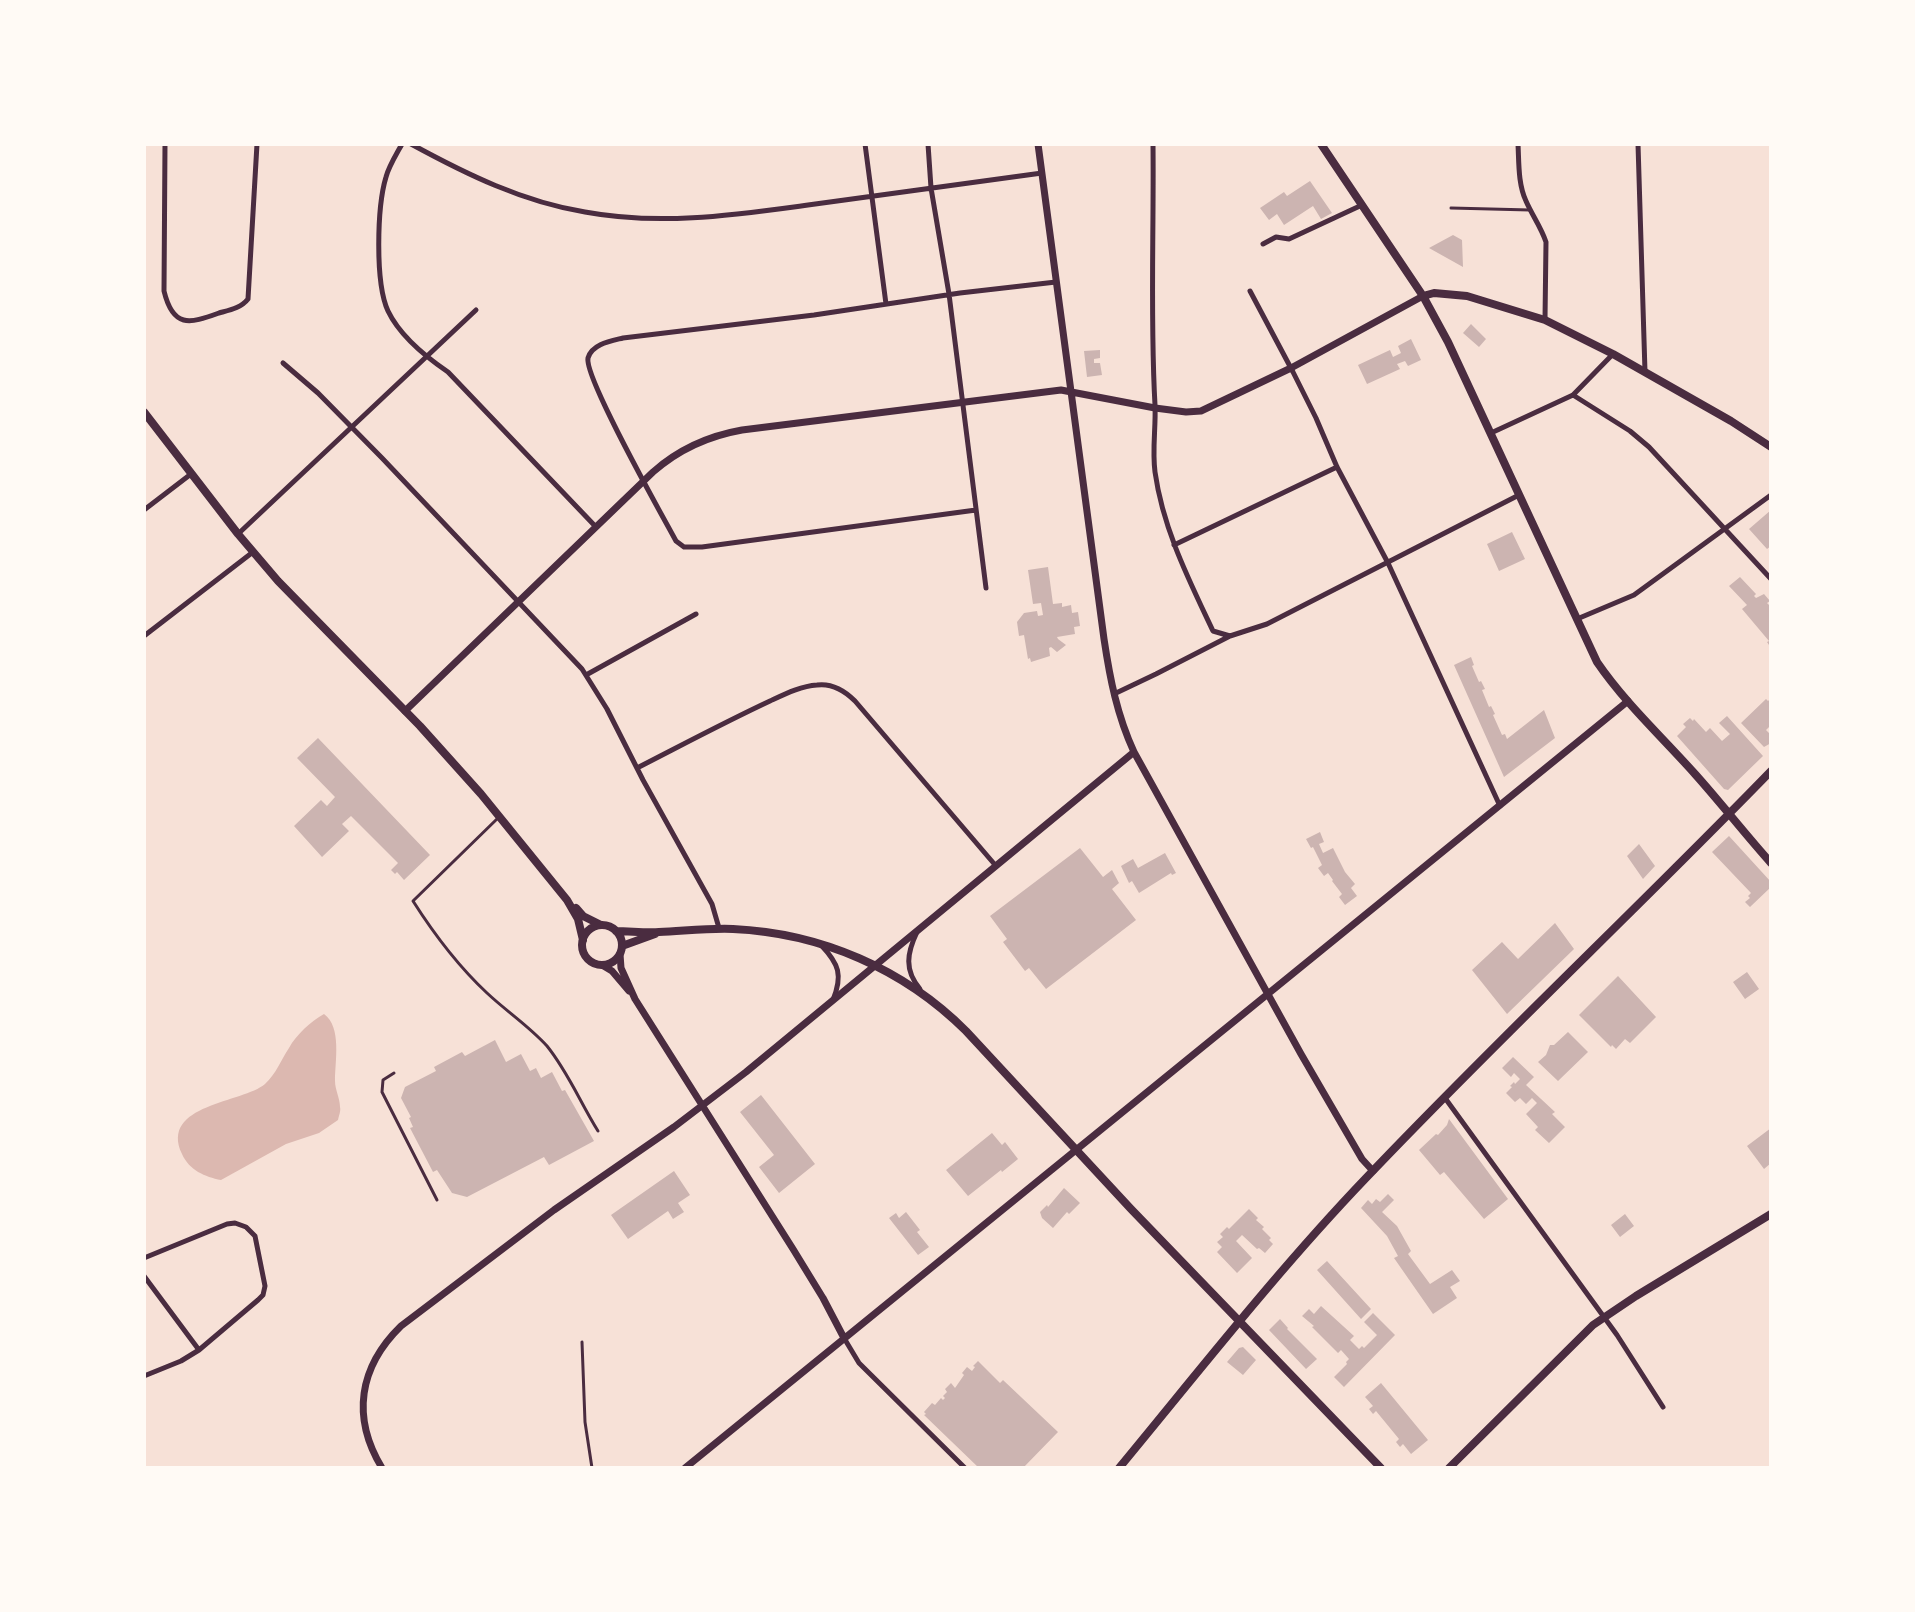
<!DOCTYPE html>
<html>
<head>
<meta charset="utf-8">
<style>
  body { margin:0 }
  #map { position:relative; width:1915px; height:1612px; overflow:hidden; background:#f7e1d7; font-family:"Public Sans",sans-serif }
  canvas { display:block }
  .frame { position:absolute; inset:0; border:146px solid #fffaf5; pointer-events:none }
</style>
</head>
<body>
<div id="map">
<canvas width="1915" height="1612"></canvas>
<div class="frame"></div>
</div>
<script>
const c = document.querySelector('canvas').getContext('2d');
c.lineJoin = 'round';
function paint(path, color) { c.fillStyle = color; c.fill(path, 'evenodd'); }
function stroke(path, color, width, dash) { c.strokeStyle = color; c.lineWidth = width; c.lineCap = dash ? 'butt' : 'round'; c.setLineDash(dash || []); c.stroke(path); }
const water = new Path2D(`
  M324 1014C342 1027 335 1061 335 1081 335 1090 340 1098 340 1107 341 1111 339 1115 338 1120L319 1133 286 1144 221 1180C205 1177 189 1170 182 1154 159 1104 243 1103 265 1084 276 1074 281 1060 289 1048 296 1035 311 1021 324 1014Z`);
const building = new Path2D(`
  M1310 181 1332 213 1321 219 1313 206 1284 225 1277 214 1269 220 1260 208 1284 192 1287 196Z
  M1453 235 1462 240 1463 267 1429 248Z
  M1471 324 1486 339 1479 347 1463 333Z
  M1411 339 1421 360 1408 366 1405 361 1397 364 1400 369 1367 384 1358 365 1390 350 1393 357 1401 353 1398 346Z
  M1100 350V358L1094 359V363H1100L1102 375 1087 377 1084 351Z
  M1771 510V546L1767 549 1749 529Z
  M1512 532 1525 559 1499 571 1487 544Z
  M1048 567 1053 604 1062 603V607L1071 605 1072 613 1078 612 1080 626 1074 627 1075 634 1057 637 1058 639 1066 645 1057 652 1051 647 1049 648 1050 656 1031 662 1030 658 1028 659 1024 635 1019 636 1017 622 1024 613 1037 611 1038 616 1043 615 1041 603 1033 604 1028 570Z
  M1740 577 1756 594 1754 596 1756 598 1764 594 1770 601 1767 603 1771 607V648L1767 642 1769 641 1742 609 1747 605 1729 586Z
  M1471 657 1474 665 1472 666 1479 682 1481 681 1485 689 1482 690 1489 707 1491 706 1495 714 1493 715 1502 735 1505 734 1507 739 1544 710 1555 738 1504 777 1454 665Z
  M1771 698V725L1766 730 1771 735V743L1764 747 1741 723 1766 699 1768 701Z
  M1727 716 1763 756 1728 790 1724 789 1677 736 1686 727 1683 724 1690 718 1693 721 1694 719 1706 732 1710 728 1722 741 1730 734 1719 723Z
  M318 738 430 855 404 880 397 872 395 874 391 870 398 863 351 816 342 824 349 831 322 857 294 826 321 800 327 806 335 797 297 758Z
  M1320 832 1324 842 1319 844 1323 853 1333 848 1345 872 1355 884 1351 888 1357 896 1345 905 1339 897 1342 894 1332 881 1333 880 1328 873 1324 876 1318 868 1322 865 1313 847 1311 848 1306 839Z
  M1729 836 1771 882V887L1750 907 1745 902 1750 898 1748 896 1751 893 1712 852Z
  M1639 844 1655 866 1643 879 1627 856Z
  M1080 848 1103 877 1112 870 1119 883 1112 889 1136 920 1046 989 1029 968 1025 971 1003 942 1007 939 990 916Z
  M1165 853 1176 873 1172 875 1171 873 1139 893 1132 881 1129 883 1121 866 1133 859 1138 868Z
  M1555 923 1574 949 1507 1014 1472 970 1502 942 1518 959Z
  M1747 972 1759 989 1745 999 1733 982Z
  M1618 976 1656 1017 1630 1043 1625 1039 1616 1049 1612 1045 1611 1047 1579 1015Z
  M1568 1032 1588 1052 1558 1081 1538 1062 1546 1055 1550 1045H1554Z
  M495 1040 506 1062 521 1054 530 1071 536 1068 541 1078 552 1072 562 1091 565 1090 594 1141 549 1165 544 1157 467 1197 452 1193 437 1170 433 1172 410 1128 413 1127 409 1118 411 1117 401 1098 405 1087 436 1071 434 1067 462 1052 465 1056Z
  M1513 1057 1534 1077 1526 1085 1555 1112 1552 1114 1565 1127 1549 1143 1535 1130 1538 1127 1526 1114 1537 1103 1532 1098 1526 1104 1520 1098 1515 1102 1506 1093 1512 1087 1510 1086 1514 1082 1515 1084 1520 1079 1514 1073 1511 1077 1502 1068Z
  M761 1095 815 1164 779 1193 759 1167 774 1155 740 1112Z
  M1449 1119 1508 1199 1484 1219 1444 1172 1440 1175 1419 1150 1436 1134 1438 1135 1447 1125Z
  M1771 1128V1163L1764 1169 1747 1146Z
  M992 1133 1002 1145 1005 1142 1018 1159 1002 1172 1001 1170 968 1196 946 1170Z
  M674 1171 690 1195 678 1203 684 1212 673 1219 668 1211 628 1239 611 1215Z
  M1064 1188 1080 1203 1069 1214 1067 1212 1053 1228 1042 1218 1040 1212 1047 1205 1048 1207Z
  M1388 1194 1394 1200 1382 1212 1397 1226 1411 1251 1408 1254 1430 1284 1452 1270 1460 1281 1450 1287 1457 1298 1433 1314 1394 1258 1398 1256 1387 1236 1361 1208 1368 1200 1372 1204 1376 1199 1380 1202Z
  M1249 1209 1258 1218 1256 1220 1264 1227 1262 1229 1271 1238 1269 1240 1273 1244 1265 1253 1259 1248 1257 1249 1242 1235 1236 1241 1252 1258 1237 1273 1217 1252 1222 1247 1217 1242 1223 1237 1220 1234 1227 1227 1229 1229Z
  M906 1212 920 1230 917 1232 929 1247 918 1255 889 1218 896 1213 899 1218Z
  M1625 1214 1634 1226 1620 1237 1611 1225Z
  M1327 1261 1371 1309 1361 1319 1317 1270Z
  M1321 1306 1354 1336 1350 1340 1359 1349 1362 1346 1364 1348 1377 1335 1364 1322 1373 1313 1395 1335 1344 1387 1334 1377 1347 1364 1346 1362 1349 1359 1341 1350 1338 1353 1312 1327 1314 1326 1302 1316 1309 1309 1314 1314Z
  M1280 1319 1288 1328 1287 1329 1317 1359 1306 1369 1269 1330Z
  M1243 1347 1256 1360 1243 1375 1227 1362 1239 1348Z
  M978 1361 1000 1383 1003 1380 1058 1432 1023 1468H979L924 1415 926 1414 924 1412 932 1403 935 1405 941 1398 943 1400 945 1398 943 1396 947 1392 945 1389 951 1383 955 1388 964 1375 962 1373 967 1367 972 1371 975 1367 973 1366Z
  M1381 1383 1428 1440 1411 1454 1403 1444 1400 1447 1396 1442 1399 1439 1376 1411 1373 1414 1369 1409 1373 1406 1365 1397Z`);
const service = new Path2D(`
  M1451 208 1530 210
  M498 818 413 901C434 934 458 966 487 993 506 1011 529 1026 547 1046 568 1072 580 1102 598 1131
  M394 1073 383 1080 382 1092 437 1200
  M582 1342 585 1422 592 1468`);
const minor = new Path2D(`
  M165 144 164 291C173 328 189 324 219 313 230 310 241 308 248 299L257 144
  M402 144C396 155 389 166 386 177 377 207 375 283 388 311 400 336 426 357 448 372L596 527
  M411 144C466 174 523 202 585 212 660 226 734 215 808 205 886 194 964 184 1042 173
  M865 144 886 304
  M928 144 931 188 949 294 986 588
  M1153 144C1154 231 1150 318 1155 405 1156 428 1152 449 1155 472 1163 529 1189 580 1213 631L1230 636
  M1518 144C1519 163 1518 184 1526 201 1532 215 1541 227 1546 242L1545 319
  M1638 144 1645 372
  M1263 244 1276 237 1289 239 1362 205
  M1250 291 1293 372 1316 418 1337 467 1388 563 1500 806
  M283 363 318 393 382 458 582 669 607 709 643 780 712 904 719 928
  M1573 395 1613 354
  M1491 433 1573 395 1630 431 1649 447 1771 579
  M144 510 191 474
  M976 510 702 547H684L676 541C662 515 584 377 588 358 592 344 611 341 623 338L814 315 960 293 1056 282
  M238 534 476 310
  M1174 545 1337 467
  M1577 619 1634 595 1771 495
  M144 636 253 552
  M586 675 696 614
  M1114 694 1156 674 1230 636 1267 624 1519 495
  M637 768C682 745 725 722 770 701 785 694 801 686 817 685 832 683 845 691 855 701L996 866
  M917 932C907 953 904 970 920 989
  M821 945C839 964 843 975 833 1000
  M1445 1098 1617 1335 1663 1407
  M144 1258 227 1224 235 1223 246 1227 255 1236 265 1286 263 1295 258 1300 199 1350 181 1361 144 1376
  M144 1276 199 1350
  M844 1338 859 1363 965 1468`);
const tertiary = new Path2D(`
  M1038 144 1104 639C1110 679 1117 715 1134 752L1301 1054 1362 1159 1373 1171
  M405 711 653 472C679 449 708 436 742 430L1061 390 1155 408 1186 412 1201 411 1291 368 1423 296
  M620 954 621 968 635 999 793 1249 823 1298 844 1338
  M602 965 612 971 629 991
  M382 1468C351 1417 359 1367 401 1326L554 1210 674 1127 746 1072 1134 752
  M685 1468 1628 701`);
const secondary = new Path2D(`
  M1321 144 1423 296 1448 342 1597 662C1625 703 1662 737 1695 774 1721 803 1745 834 1771 863
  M1423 296 1434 293 1467 296 1545 320 1613 354 1731 421 1771 447
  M144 412 238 534 278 581 420 726 481 794 567 900 578 919 583 940
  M576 908 583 916 601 925
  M582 945a20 20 0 1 1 40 0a20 20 0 1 1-40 0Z
  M616 931C630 931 645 933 659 932 684 931 708 928 733 929 821 933 904 969 966 1031L1131 1209 1381 1468
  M622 946 655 934
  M1119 1468C1200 1370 1278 1270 1366 1178 1498 1039 1638 908 1771 771
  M1449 1468 1593 1325 1636 1296 1771 1214`);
paint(water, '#dcb8b0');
paint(building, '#ccb4b1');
stroke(service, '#4a2c40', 3);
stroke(minor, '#4a2c40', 5);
stroke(tertiary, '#4a2c40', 7);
stroke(secondary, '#4a2c40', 8);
</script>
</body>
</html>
